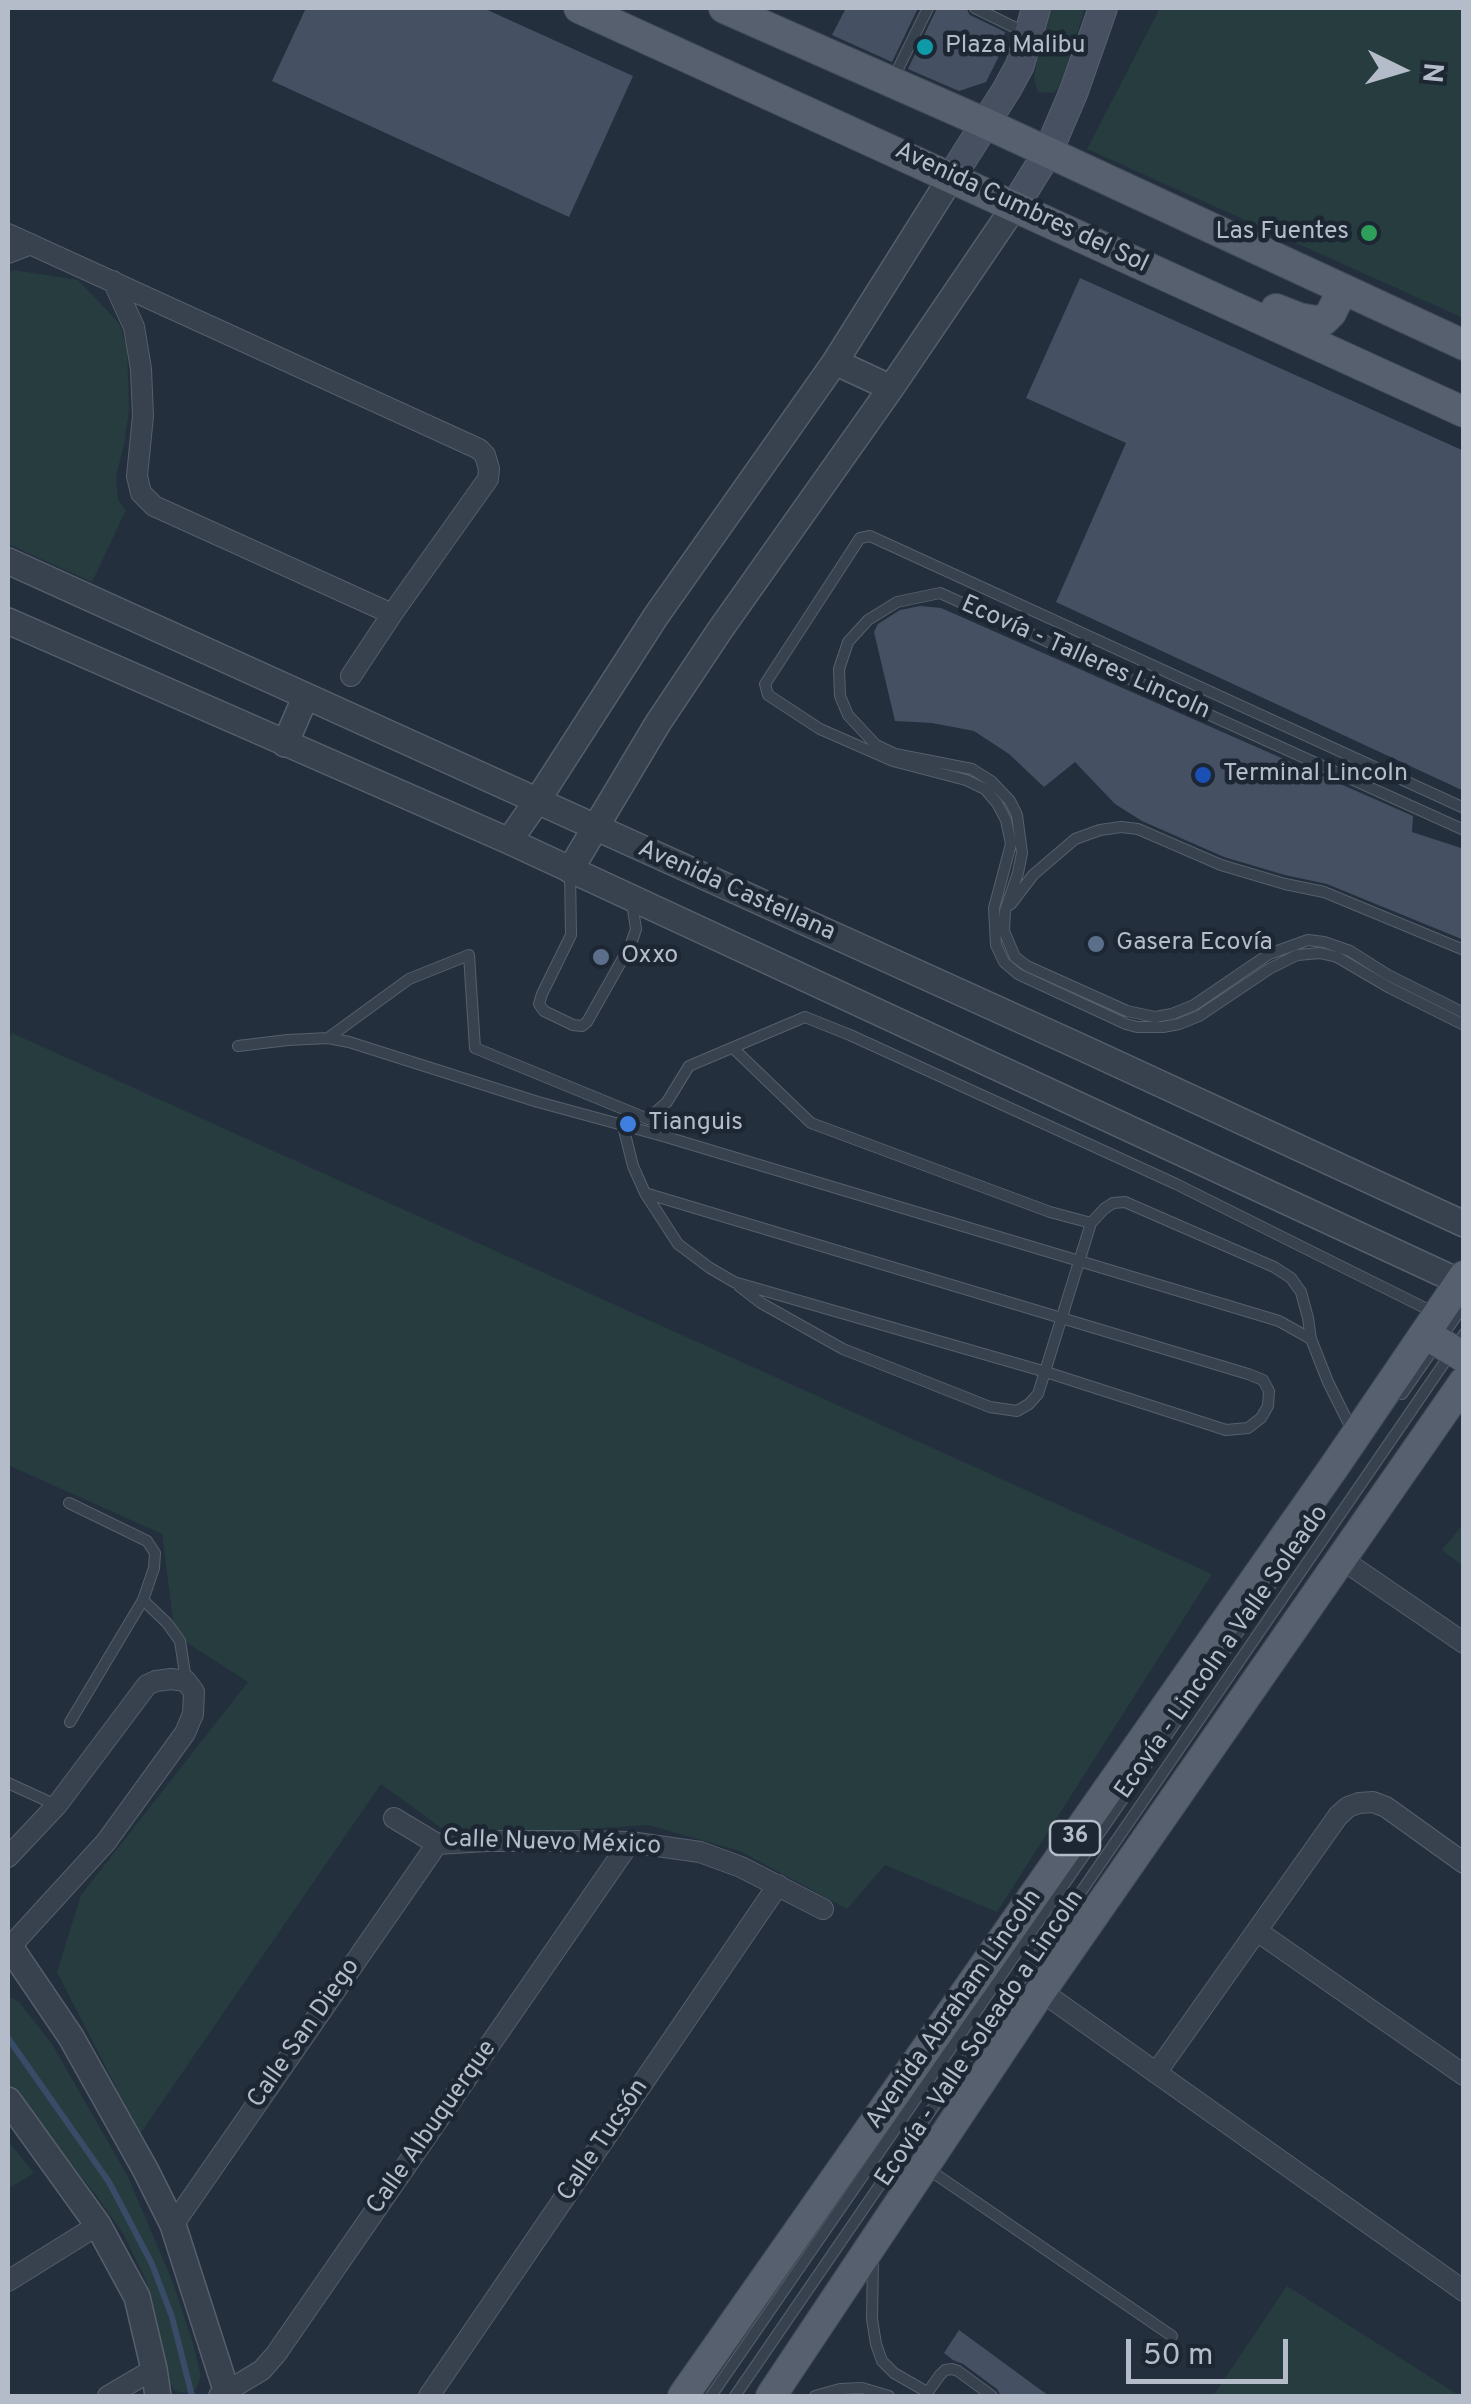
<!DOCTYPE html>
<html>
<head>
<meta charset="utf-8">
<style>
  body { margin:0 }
  #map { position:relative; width:1471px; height:2404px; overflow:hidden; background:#242f3e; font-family:Overpass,sans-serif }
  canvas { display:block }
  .frame { position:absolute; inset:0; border:10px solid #b4bcc9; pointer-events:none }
  .north { position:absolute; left:1351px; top:20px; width:100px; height:100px; -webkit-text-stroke:8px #1d2633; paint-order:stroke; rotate:95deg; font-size:28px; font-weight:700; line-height:40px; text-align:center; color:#b4bcc9 }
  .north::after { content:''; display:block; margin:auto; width:35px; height:45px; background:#b4bcc9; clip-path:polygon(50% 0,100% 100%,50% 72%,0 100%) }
  .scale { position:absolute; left:1126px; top:2339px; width:162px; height:45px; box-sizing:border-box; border:5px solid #b4bcc9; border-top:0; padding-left:12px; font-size:30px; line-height:35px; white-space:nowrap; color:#b4bcc9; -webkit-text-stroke:8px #1d2633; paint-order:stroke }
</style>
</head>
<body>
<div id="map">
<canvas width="1471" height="2404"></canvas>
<div class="frame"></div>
<div class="north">N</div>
<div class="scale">50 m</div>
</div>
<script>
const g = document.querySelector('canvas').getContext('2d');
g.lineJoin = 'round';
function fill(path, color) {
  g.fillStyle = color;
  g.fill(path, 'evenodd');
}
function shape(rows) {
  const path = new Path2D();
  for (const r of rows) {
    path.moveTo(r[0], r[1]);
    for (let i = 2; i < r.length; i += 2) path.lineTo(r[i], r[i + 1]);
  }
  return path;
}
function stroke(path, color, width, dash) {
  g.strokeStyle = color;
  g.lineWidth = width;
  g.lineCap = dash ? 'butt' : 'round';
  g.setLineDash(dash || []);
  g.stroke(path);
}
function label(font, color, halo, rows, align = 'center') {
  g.font = font + ' Overpass,sans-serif';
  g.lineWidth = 9;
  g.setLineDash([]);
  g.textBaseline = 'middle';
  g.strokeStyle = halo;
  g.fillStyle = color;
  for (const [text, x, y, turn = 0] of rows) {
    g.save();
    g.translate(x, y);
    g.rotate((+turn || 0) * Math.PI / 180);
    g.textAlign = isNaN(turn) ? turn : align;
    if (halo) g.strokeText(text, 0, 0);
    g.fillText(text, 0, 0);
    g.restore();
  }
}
fill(shape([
  [1051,8,1085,8,1060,88,1053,93,1038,92,1034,80,1039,45],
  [1160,8,1463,8,1463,318,1087,149],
  [13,270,78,280,119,323,127,348,129,411,124,445,116,476,118,500,126,510,92,582,8,544,8,273],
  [12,1033,1212,1574,997,1912,885,1865,847,1909,740,1851,648,1825,455,1838,381,1784,140,2134,57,1972,81,1895,248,1682,175,1635,162,1534,8,1465,8,1039],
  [1463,1524,1463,1566,1442,1550],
  [8,1996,19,2002,52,2044,128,2177,172,2280,193,2343,201,2376,196,2389,186,2393,175,2391,168,2381,146,2281,124,2235,96,2195,8,2087],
  [8,2141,34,2173,8,2189],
  [1287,2286,1460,2396,1213,2396]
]), '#263c3f');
stroke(shape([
  [8,2038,109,2182,152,2264,172,2317,192,2396]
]), '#394c67', 6);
fill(shape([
  [306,8,483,8,633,76,569,217,272,81],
  [846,8,918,8,892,62,832,35],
  [937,8,966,8,970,15,1005,32,999,56,986,82,959,91,908,69],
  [1080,278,1464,451,1464,791,1056,602,1126,443,1026,398],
  [920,606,941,608,1413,816,1412,832,1464,849,1464,940,1327,884,1285,875,1224,857,1142,821,1115,804,1075,762,1044,787,1009,754,974,731,932,723,895,721,874,632,878,624,900,610],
  [959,2330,1049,2396,1001,2396,997,2389,963,2364,953,2360,944,2353]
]), '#455162');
const service = shape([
  [975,8,1028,34],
  [893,79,928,8],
  [1464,808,870,536,860,538,765,684,768,695,820,729,893,761,966,780,985,789,997,803,1006,820,1011,844,994,908,996,945,1004,962,1018,974,1126,1024,1137,1027,1163,1027,1179,1024,1199,1016,1269,969,1297,955,1320,953,1337,957,1390,988,1464,1025],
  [1464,830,940,593,897,602,868,620,848,642,839,669,840,696,848,715,876,745,895,754,972,769,991,781,1010,801,1017,815,1022,853,1018,873,1005,911,1004,931,1015,957,1027,966,1127,1011,1155,1017,1172,1014,1194,1005,1269,954,1308,940,1324,942,1350,951,1388,975,1464,1013],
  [570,871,571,935,542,994,539,1004,544,1011,573,1025,582,1026,587,1022,631,944,636,929,632,903],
  [1011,904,1033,875,1075,839,1100,830,1121,827,1138,829,1221,865,1285,884,1324,892,1464,950],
  [328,1038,409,979,469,955,475,1048,648,1119,667,1102,689,1066,805,1017,850,1035,1176,1184,1435,1313],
  [238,1046,288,1040,328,1038,349,1042,538,1102,663,1136,1279,1321,1311,1339,1328,1382,1352,1430],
  [734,1049,811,1123,1050,1212,1091,1223],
  [623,1126,633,1166,645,1193,678,1244,710,1268,734,1282,1046,1372,1226,1430,1248,1428,1261,1418,1268,1406,1269,1391,1263,1380,1248,1374,645,1193],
  [739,1286,761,1303,843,1349,990,1407,1017,1411,1029,1404,1038,1394,1091,1223,1104,1209,1113,1203,1125,1202,1274,1267,1291,1278,1301,1292,1308,1318,1311,1339],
  [1402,1394,1464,1305],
  [69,1503,147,1541,155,1553,154,1568,143,1600,70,1722],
  [143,1600,167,1623,180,1641,186,1680],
  [8,1783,56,1805],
  [925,2167,1172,2336],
  [873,2259,872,2319,876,2344,882,2361,894,2373,927,2392],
  [711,2396,1310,1528],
  [735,2396,1464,1334],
  [815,2396,840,2389,862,2388,889,2396],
  [925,2396,940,2375,945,2370,952,2369,958,2371,992,2396]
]);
const minor = shape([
  [8,234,479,449,485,455,489,469,488,479,392,614,351,676],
  [8,253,31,244],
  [113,281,134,327,141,369,143,416,137,476,141,493,154,506,392,614],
  [1340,1558,1464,1643],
  [394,1818,437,1844,487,1841,584,1841,630,1842,700,1852,741,1867,823,1909],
  [8,1857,57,1805,147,1685,156,1681,171,1679,186,1681,194,1692,193,1714,185,1733,106,1842,10,1947],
  [1257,1931,1464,2075],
  [1041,1991,1464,2291],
  [1156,2073,1338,1816,1348,1807,1359,1803,1373,1802,1386,1807,1464,1863],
  [173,2225,437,1844],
  [8,2281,98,2225],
  [108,2396,154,2369],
  [219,2396,262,2370,276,2354,630,1842],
  [429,2396,778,1885]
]);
const tertiary = shape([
  [835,362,891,388],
  [8,561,1083,1048,1464,1224],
  [8,621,509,841,1460,1282],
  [285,744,305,698],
  [509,841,537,801,656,616,835,362,952,176],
  [570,870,658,723,720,630,891,388,1014,207],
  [8,1944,71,2037,145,2169,173,2225,228,2396],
  [8,2100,98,2225,137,2297,154,2369,158,2396]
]);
const secondary = shape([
  [952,176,1007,89,1020,65,1036,8],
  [1014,207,1048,152,1074,91,1103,8]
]);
const primary = shape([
  [579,8,1464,412],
  [724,8,987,124,1464,345],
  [1276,309,1299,318,1315,321,1324,320,1331,313,1343,289],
  [1425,1334,1464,1357],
  [683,2396,1334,1467,1464,1276],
  [771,2396,1041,1991,1464,1382]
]);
stroke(service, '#565f6c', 12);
stroke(minor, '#565f6c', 22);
stroke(tertiary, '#565f6c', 28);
stroke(secondary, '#565f6c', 30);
stroke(primary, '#414a57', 32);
stroke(service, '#38414e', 10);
stroke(minor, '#38414e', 20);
stroke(tertiary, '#38414e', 25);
stroke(secondary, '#465061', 28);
stroke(primary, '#56606e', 30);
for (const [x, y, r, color] of [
  [925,47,10,"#0f9aa8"],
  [1369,233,10,"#2e9e5b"],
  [1203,775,10,"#1a4fb4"],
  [1096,944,10,"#5c6f8a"],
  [601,957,10,"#5c6f8a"],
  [628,1124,10,"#3f7fe0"]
]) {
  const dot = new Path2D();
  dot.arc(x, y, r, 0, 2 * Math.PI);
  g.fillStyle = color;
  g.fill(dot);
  stroke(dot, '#1d2633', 4);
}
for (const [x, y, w] of [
  [1075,1838,50]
]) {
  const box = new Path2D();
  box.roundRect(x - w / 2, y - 17, w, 34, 8);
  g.fillStyle = '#1d2633';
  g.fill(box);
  stroke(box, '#b4bcc9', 2.5);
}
label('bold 22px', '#b4bcc9', null, [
  ["36",1075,1838]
]);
label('25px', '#b4bcc9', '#1d2633', [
  ["Plaza Malibu",945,47],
  ["Las Fuentes",1349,233,"right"],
  ["Terminal Lincoln",1223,775],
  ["Gasera Ecovía",1116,944],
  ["Oxxo",621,957],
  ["Tianguis",648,1124]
], 'left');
label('25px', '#b4bcc9', '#1d2633', [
  ["Avenida Cumbres del Sol",1021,209,25],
  ["Ecovía - Talleres Lincoln",1085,659,24],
  ["Avenida Castellana",736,892,24],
  ["Ecovía - Lincoln a Valle Soleado",1223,1653,-55],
  ["Calle Nuevo México",552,1844,2],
  ["Avenida Abraham Lincoln",955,2010,-55],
  ["Calle San Diego",305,2034,-55],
  ["Ecovía - Valle Soleado a Lincoln",981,2039,-56],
  ["Calle Albuquerque",433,2128,-55],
  ["Calle Tucsón",604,2141,-56]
]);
</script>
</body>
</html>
